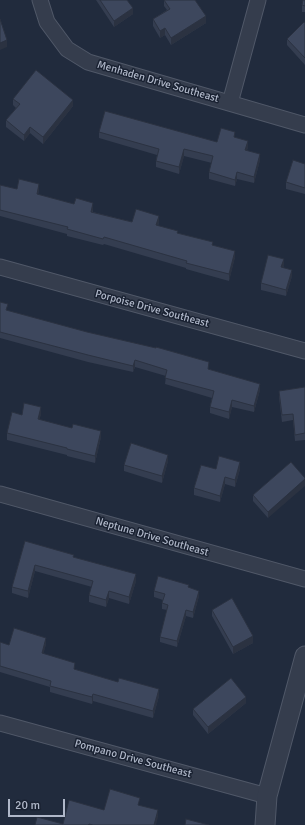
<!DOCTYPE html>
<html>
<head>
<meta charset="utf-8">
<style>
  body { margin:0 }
  #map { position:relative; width:305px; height:825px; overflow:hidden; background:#212b3d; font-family:Signika,sans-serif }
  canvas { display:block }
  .scale { position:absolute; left:8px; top:799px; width:57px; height:18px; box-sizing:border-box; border:2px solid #b0b8c9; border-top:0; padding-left:5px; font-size:12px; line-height:14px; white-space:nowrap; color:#b0b8c9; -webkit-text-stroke:3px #1a2232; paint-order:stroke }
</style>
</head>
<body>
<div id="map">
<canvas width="305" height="825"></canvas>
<div class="scale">20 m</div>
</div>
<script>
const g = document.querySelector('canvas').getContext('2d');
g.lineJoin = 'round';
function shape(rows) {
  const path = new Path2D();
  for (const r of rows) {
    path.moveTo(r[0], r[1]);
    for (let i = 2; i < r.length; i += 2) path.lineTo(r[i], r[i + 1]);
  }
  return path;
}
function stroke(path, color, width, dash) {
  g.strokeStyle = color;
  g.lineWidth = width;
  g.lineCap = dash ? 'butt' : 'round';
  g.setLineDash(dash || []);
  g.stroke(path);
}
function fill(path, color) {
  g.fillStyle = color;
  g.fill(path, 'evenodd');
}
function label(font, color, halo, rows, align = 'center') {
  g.font = font + ' Signika,sans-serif';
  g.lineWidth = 3;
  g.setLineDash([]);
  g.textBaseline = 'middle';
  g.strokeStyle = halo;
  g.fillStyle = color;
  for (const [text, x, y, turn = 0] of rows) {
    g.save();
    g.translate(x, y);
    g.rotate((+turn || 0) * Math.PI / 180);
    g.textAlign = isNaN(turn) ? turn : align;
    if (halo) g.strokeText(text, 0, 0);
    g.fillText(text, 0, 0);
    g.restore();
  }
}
const minor = shape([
  [40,0,47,22,67,49,88,62,305,125],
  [230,103,258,0],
  [0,267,305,351],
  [0,494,305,579],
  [0,723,267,796]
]);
const tertiary = shape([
  [265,825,267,796,305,656]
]);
stroke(minor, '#505868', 17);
stroke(tertiary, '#505868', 21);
stroke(minor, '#353d4d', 15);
stroke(tertiary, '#353d4d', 19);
fill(shape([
  [96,0,127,0,133,14,114,27],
  [164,0,195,0,206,23,171,45,165,35,160,38,153,26,153,19,167,10,164,6],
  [305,0,305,12,302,12,302,5],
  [305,23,305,65,287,45,287,39],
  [13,99,73,106,43,144,30,133,24,141,6,127,6,120,16,108,13,105],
  [99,132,217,142,235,137,248,147,247,150,260,160,254,183,237,179,235,186,209,179,209,172,212,163,184,156,179,174,156,167,156,161,157,155,99,138],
  [305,164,305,194,286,189,286,182],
  [0,185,17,189,39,190,38,195,93,209,93,212,132,222,159,222,158,226,213,245,235,257,229,281,186,269,186,268,104,244,103,245,67,236,67,234,0,216],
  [284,265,283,268,292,276,286,296,261,290,261,283],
  [0,302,8,311,209,369,260,390,254,412,232,407,229,419,210,413,210,407,212,398,165,384,166,376,135,367,133,372,88,362,0,338],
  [305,387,305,440,295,441,293,420,282,422,279,397,279,391],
  [41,414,39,420,101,437,95,463,67,456,67,455,7,440,7,433,22,415],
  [168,461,162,483,124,471,124,465],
  [291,462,268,518,253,501,253,495],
  [216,469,240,469,235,487,225,484,220,502,194,495,194,488],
  [25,541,74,557,136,581,129,604,109,598,106,607,89,602,89,595,92,587,35,571,28,598,12,593,12,587],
  [189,588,199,596,193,618,186,616,177,647,160,642,160,637,167,610,162,609,162,603,163,600,154,597,154,591],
  [212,610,253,643,233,654,212,616],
  [0,642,9,645,46,644,43,654,75,670,159,696,153,718,93,701,92,704,50,692,50,687,0,672],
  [246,703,208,734,193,715,193,709]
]), '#343d50');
fill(shape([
  [133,8,133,14,114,27,114,21],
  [206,16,206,23,171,45,171,38],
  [165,28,165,35,160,38,160,31],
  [7,40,7,47,0,50,0,43],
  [73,100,73,106,43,144,43,137],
  [30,127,30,133,24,141,24,135],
  [248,141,248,147,245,156,245,150],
  [184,149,184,156,179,174,179,167],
  [260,154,260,160,254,183,254,177],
  [237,172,237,179,235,186,235,180],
  [39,184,39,190,37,201,37,194],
  [93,203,93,209,91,218,91,212],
  [159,216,159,222,156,232,156,225],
  [235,251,235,257,229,281,229,274],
  [284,259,284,265,281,274,281,267],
  [292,270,292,276,286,296,286,290],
  [135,360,135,367,133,372,133,366],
  [260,384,260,390,254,412,254,406],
  [232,400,232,407,229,419,229,412],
  [41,407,41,414,38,426,38,419],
  [101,431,101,437,95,463,95,456],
  [168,455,168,461,162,483,162,476],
  [240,462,240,469,235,487,235,480],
  [225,477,225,484,220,502,220,496],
  [305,479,305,486,268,518,268,512],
  [35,565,35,571,28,598,28,591],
  [136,574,136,581,129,604,129,597],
  [109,591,109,598,106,607,106,600],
  [199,591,199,596,193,618,193,612],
  [186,610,186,616,177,647,177,641],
  [253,636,253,643,233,654,233,647],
  [46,638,46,644,42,660,42,653],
  [159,689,159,696,153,718,153,711],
  [93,694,93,701,92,704,92,697],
  [246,697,246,703,208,734,208,727],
  [158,810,158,817,156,825,154,825]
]), '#2b3241');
const building = shape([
  [100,0,127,0,133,8,114,21,100,0],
  [164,0,195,0,206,16,171,38,165,28,160,31,153,19,170,9,164,0],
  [303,0,305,0,305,6,302,5,303,0],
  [0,19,7,40,0,43,0,19],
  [304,22,305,23,305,58,287,39,304,22],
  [36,70,73,100,43,137,30,127,24,135,6,120,20,104,13,99,36,70],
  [105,111,217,142,221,128,235,132,234,137,248,141,245,150,260,154,254,177,237,172,235,180,209,172,213,156,184,149,179,167,156,161,159,149,99,132,105,111],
  [293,160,305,164,305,188,286,182,293,160],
  [19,179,39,184,37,194,74,204,76,198,93,203,91,212,132,222,136,209,159,216,156,225,178,231,177,233,213,242,212,245,235,251,229,274,186,263,187,261,104,237,103,239,67,229,68,227,0,210,0,185,17,189,19,179],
  [268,255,284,259,281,267,292,270,286,290,261,283,268,255],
  [0,302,8,304,6,310,87,332,156,348,156,347,209,362,208,369,260,384,254,406,232,400,229,412,210,407,214,391,165,378,167,370,135,360,133,366,88,355,0,332,0,302],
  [305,387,305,433,295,435,293,414,282,415,279,391,305,387],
  [24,403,41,407,38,419,72,428,73,424,101,431,95,456,67,449,67,448,7,433,12,412,22,415,24,403],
  [131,443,168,455,162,476,124,465,131,443],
  [219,456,240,462,235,480,225,477,220,496,194,488,201,465,216,469,219,456],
  [291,462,305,478,305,479,268,512,253,495,291,462],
  [25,541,74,555,73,557,136,574,129,597,109,591,106,600,89,595,93,581,35,565,28,591,12,587,25,541],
  [158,576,189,585,188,587,199,591,193,612,186,610,177,641,160,637,168,605,162,603,165,594,154,591,158,576],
  [232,598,253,636,233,647,212,610,232,598],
  [14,628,46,638,42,653,75,663,74,669,118,682,119,678,159,689,153,711,93,694,92,697,50,686,51,681,0,666,0,642,9,645,14,628],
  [231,678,246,697,208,727,193,709,231,678],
  [110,789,140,798,138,805,158,810,154,825,93,825,89,824,88,825,35,825,37,817,63,824,69,800,104,810,110,789],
  [186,819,209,825,185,825,186,819]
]);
fill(building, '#3d475d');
stroke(building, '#2b3241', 1);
label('11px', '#b0b8c9', '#1a2232', [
  ["Menhaden Drive Southeast",158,82,16],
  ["Porpoise Drive Southeast",152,309,15],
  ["Neptune Drive Southeast",152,537,16],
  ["Pompano Drive Southeast",133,759,15]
]);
</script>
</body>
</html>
